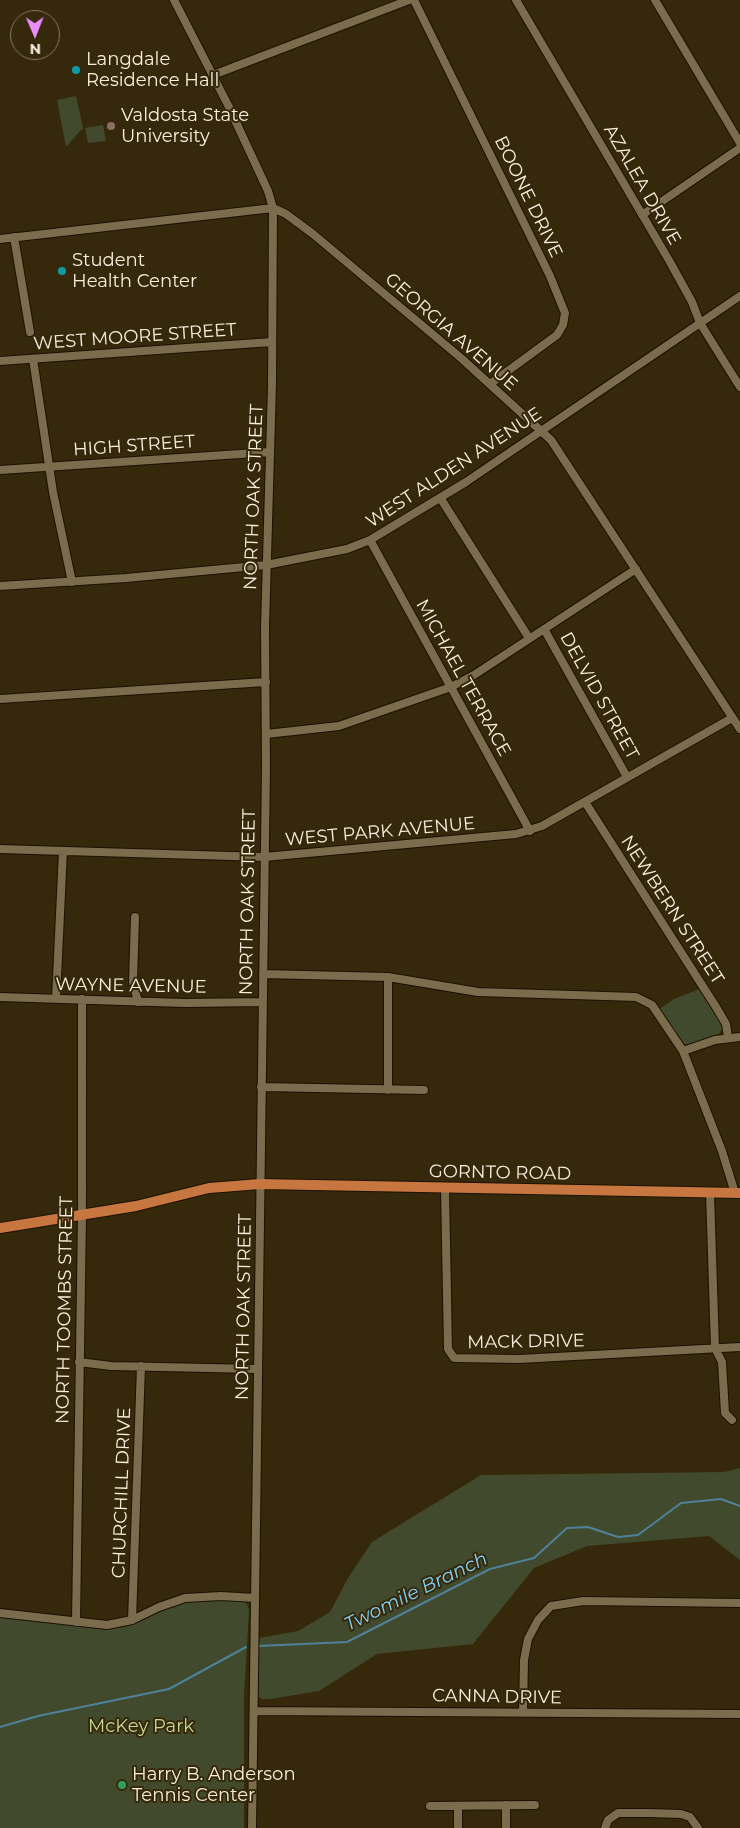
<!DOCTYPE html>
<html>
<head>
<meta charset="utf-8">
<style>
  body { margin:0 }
  #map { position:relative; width:740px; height:1828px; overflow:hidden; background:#36280b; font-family:Montserrat,sans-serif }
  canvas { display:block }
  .north { position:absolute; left:10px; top:10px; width:50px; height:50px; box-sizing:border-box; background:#36280b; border:1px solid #83775f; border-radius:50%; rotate:179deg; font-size:14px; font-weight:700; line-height:20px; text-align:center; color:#f7eede }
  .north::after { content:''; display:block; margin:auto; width:18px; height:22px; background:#eb8dfc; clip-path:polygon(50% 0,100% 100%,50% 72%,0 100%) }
</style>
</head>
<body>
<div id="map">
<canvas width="740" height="1828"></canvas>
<div class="north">N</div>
</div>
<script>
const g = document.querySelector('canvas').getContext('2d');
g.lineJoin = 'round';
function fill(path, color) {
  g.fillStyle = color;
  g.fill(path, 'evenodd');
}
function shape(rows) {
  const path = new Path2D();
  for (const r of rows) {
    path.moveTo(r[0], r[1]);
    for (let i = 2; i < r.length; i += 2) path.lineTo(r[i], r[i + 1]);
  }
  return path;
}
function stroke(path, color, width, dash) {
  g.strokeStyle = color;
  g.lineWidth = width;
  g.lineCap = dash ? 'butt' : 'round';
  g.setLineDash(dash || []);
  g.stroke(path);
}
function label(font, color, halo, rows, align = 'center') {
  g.font = font + ' Montserrat,sans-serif';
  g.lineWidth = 4;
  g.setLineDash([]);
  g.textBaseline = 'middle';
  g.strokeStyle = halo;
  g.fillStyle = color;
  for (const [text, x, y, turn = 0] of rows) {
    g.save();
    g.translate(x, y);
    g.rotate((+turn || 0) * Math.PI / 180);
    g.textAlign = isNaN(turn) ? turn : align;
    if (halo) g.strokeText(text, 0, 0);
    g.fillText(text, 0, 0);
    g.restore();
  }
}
fill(shape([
  [76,96,83,128,66,147,57,100],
  [103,125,106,141,88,143,85,128],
  [702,988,724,1025,719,1034,690,1044,683,1044,659,1009,674,999],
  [740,1468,740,1560,709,1536,587,1546,534,1568,473,1644,377,1654,319,1691,271,1699,262,1699,257,1696,259,1638,298,1631,330,1612,348,1578,372,1542,481,1475,724,1472],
  [198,1599,241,1600,246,1602,249,1610,244,1697,244,1828,0,1828,0,1617,111,1629,128,1626,162,1608,182,1601]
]), '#414a2c');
stroke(shape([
  [258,1646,347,1642,490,1569,534,1558,567,1528,588,1527,618,1537,638,1535,681,1503,721,1499,740,1506],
  [0,1727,38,1716,169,1689,246,1647]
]), '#4e829b', 2);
const minor = shape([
  [174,0,228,105,268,191,273,208,272,385,265,627,266,767,252,1828],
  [414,0,550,276,565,313,563,325,557,335,490,384],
  [516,0,670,262,692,302,700,323,740,387],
  [655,0,740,143],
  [213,75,409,0],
  [642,215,740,148],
  [14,237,30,332],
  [0,239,273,208,286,214,313,234,461,358,551,440,740,729],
  [33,359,53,492,72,582],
  [0,361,272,342],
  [0,470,270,452],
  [441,499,529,638],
  [370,540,530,831],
  [0,586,126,578,266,565,347,549,370,540,466,482,740,296],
  [544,629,627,777],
  [0,699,266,682],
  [266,734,339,726,451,687,474,675,636,569],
  [585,802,716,1007,726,1024,728,1037],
  [0,849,264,857,516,834,542,826,732,718],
  [135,917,133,982,138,1002],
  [263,974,388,977,478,992,636,997,652,1005,683,1051,722,1151,735,1193],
  [0,997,185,1003,262,1002],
  [56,999,63,851],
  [683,1051,715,1040,740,1037],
  [261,1087,424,1090],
  [388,1090,388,977],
  [445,1188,448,1349,454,1358,519,1359,740,1347],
  [710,1193,715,1348,722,1362,725,1413,732,1420],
  [79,1362,111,1366,257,1369],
  [0,1613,107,1625,132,1620,159,1607,185,1598,221,1596,255,1598],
  [132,1620,141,1366],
  [76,1622,82,1216,82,999],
  [254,1711,740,1714],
  [523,1713,524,1660,528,1639,538,1620,551,1606,583,1601,740,1603],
  [430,1806,535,1805],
  [458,1806,458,1828],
  [506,1828,506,1805],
  [605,1828,608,1820,618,1813,650,1813,681,1814,690,1817,698,1828]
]);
const major = shape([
  [0,1228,136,1206,209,1188,260,1184,740,1193]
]);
stroke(minor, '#1b1100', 10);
stroke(major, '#1b1100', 12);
stroke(minor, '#7b6c4e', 8);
stroke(major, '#c8763f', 10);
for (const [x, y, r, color] of [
  [76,70,5,"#0f9aa8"],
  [111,126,5,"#8d6e63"],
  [62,271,5,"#0f9aa8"],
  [122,1785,5,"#2e9e5b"]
]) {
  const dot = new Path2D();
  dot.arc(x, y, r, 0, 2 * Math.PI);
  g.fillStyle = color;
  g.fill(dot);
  stroke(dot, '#36280b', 2);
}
label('18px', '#f7eede', '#36280b', [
  ["Langdale",86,60],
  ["Residence Hall",86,81],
  ["Valdosta State",121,116],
  ["University",121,137],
  ["Student",72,261],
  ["Health Center",72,282],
  ["Harry B. Anderson",132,1775],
  ["Tennis Center",132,1796]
], 'left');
label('18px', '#f7eede', '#36280b', [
  ["AZALEA DRIVE",642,185,60],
  ["BOONE DRIVE",528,197,64],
  ["GEORGIA AVENUE",451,332,41],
  ["WEST MOORE STREET",135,337,-4],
  ["HIGH STREET",134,446,-4],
  ["WEST ALDEN AVENUE",454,468,-33],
  ["NORTH OAK STREET",254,497,-88],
  ["MICHAEL TERRACE",463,678,61],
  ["DELVID STREET",599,696,61],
  ["WEST PARK AVENUE",380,832,-5],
  ["NORTH OAK STREET",248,902,-89],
  ["NEWBERN STREET",672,910,57],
  ["WAYNE AVENUE",131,986,1],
  ["GORNTO ROAD",500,1173,1],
  ["NORTH OAK STREET",244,1307,-89],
  ["NORTH TOOMBS STREET",65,1310,-89],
  ["MACK DRIVE",526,1342,-1],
  ["CHURCHILL DRIVE",122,1493,-88],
  ["CANNA DRIVE",497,1697,1]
]);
label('18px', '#c5db93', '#36280b', [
  ["McKey Park",141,1727]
]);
label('italic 19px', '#7ed1f8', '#36280b', [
  ["Twomile Branch",416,1592,-26]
]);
</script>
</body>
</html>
